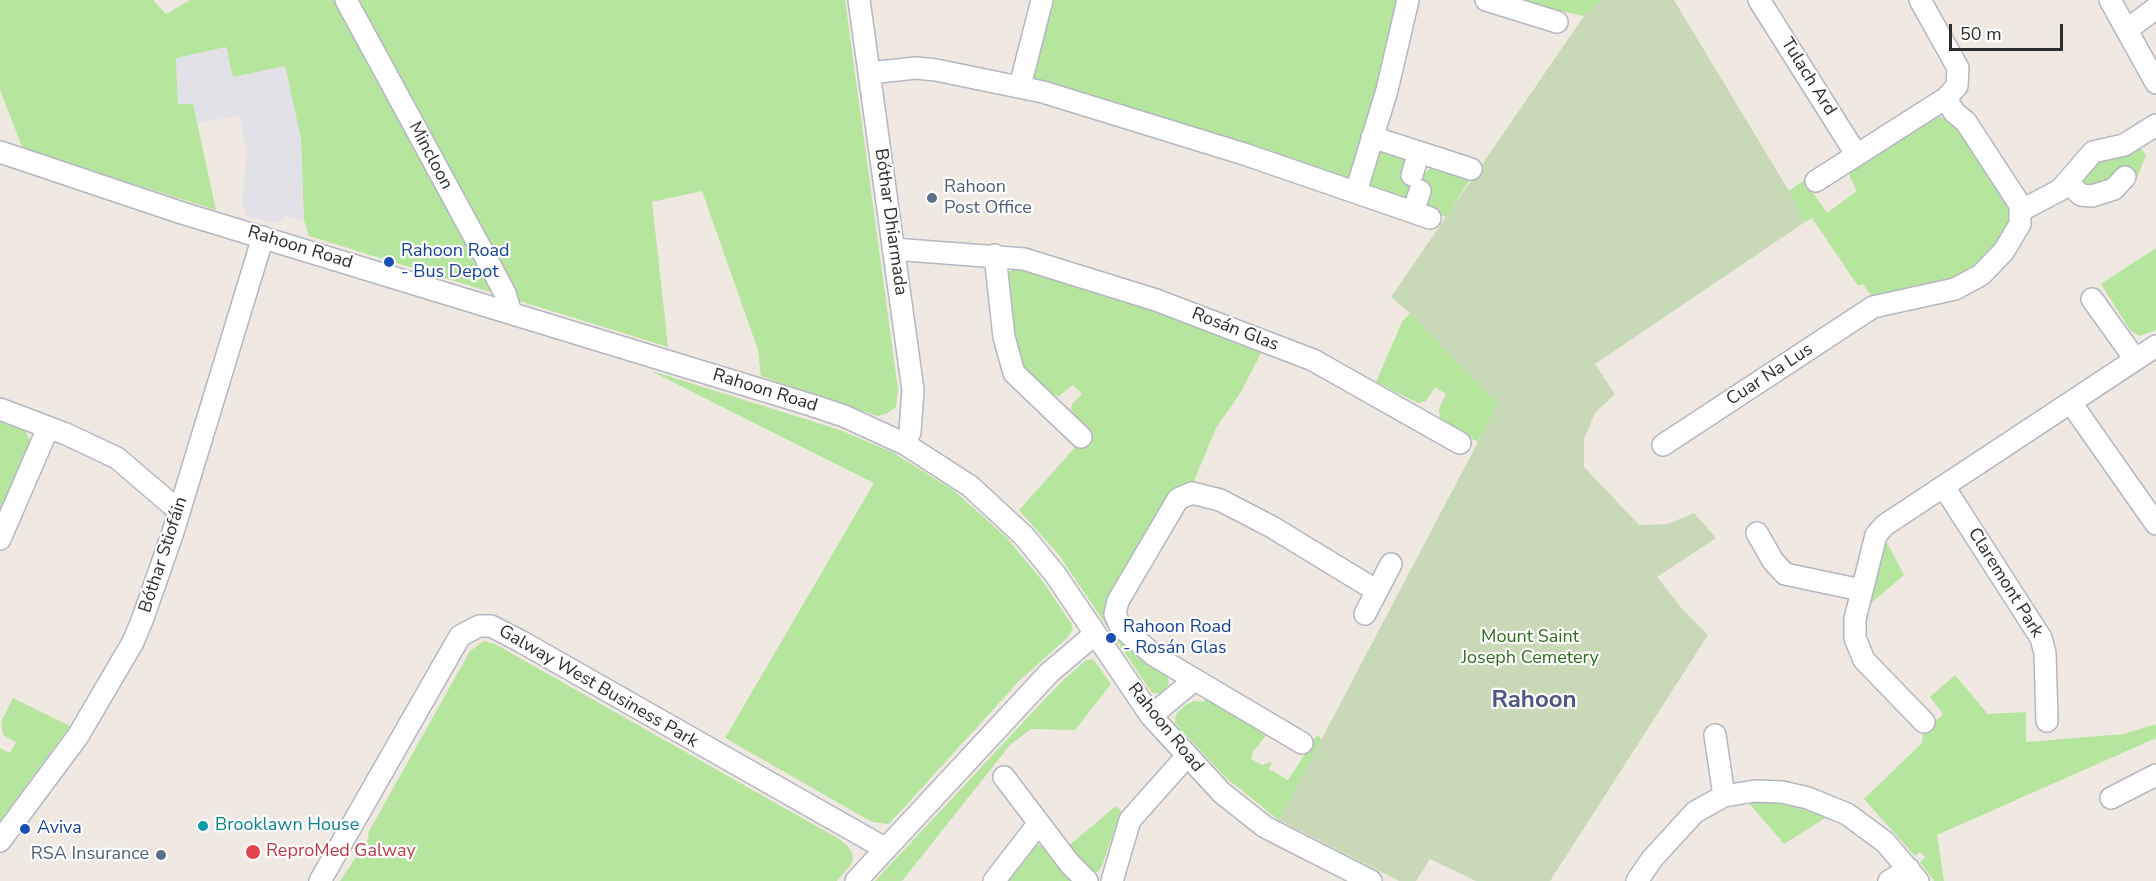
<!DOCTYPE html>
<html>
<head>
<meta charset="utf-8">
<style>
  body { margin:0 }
  #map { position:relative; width:2156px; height:881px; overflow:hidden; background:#efe9e1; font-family:"Nunito Sans",sans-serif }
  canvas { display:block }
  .scale { position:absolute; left:1949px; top:24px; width:114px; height:27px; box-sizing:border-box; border:3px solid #2e2e2e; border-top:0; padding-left:8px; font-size:18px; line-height:21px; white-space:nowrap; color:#2e2e2e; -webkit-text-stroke:4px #fff; paint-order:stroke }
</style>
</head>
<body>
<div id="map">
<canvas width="2156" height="881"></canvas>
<div class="scale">50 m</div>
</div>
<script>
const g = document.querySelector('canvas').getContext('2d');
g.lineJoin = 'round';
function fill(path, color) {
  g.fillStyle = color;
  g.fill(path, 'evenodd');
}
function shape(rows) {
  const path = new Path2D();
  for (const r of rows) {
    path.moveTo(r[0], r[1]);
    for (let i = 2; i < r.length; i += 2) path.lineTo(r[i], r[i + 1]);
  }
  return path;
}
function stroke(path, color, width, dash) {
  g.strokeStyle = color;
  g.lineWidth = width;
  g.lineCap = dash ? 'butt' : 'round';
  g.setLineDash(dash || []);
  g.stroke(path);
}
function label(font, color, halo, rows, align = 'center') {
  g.font = font + ' "Nunito Sans",sans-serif';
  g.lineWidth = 4.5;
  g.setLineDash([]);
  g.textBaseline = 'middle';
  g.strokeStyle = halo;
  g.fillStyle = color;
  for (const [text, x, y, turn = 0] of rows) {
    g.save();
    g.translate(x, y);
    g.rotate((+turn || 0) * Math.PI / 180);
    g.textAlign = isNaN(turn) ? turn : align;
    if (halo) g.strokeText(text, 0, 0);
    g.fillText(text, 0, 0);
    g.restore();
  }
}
fill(shape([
  [227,47,233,77,285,66,301,138,304,220,285,216,278,222,272,223,247,216,242,203,247,153,240,116,196,123,193,104,178,104,176,58]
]), '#e3e1e8');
fill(shape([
  [0,0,153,0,166,14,190,0,845,0,898,389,896,407,886,414,877,416,761,376,758,350,702,191,652,202,668,347,309,236,304,220,301,138,285,66,233,77,226,47,176,58,178,104,193,104,216,210,23,149,0,90],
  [1049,0,1401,0,1382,80,1350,177,1346,179,1035,81,1032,74],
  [1510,0,1601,0,1584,16],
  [1932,115,1952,120,2007,202,2011,216,2008,231,1973,270,1959,279,1873,298,1863,284,1858,286,1812,218,1805,222,1789,191,1804,180,1827,213,1857,191,1850,177,1850,170],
  [2139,146,2146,155,2137,178,2122,170,2112,180,2092,189,2080,184,2084,171,2096,161],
  [1383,149,1404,156,1421,178,1432,166,1471,178,1446,217,1428,210,1414,191,1404,202,1368,186,1378,152],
  [2156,248,2156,330,2139,336,2130,330,2101,284],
  [1014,268,1097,288,1263,349,1241,392,1216,428,1194,481,1177,487,1110,601,1167,673,1169,684,1161,693,1152,693,1059,555,1019,510,1089,432,1071,414,1072,404,1082,394,1073,385,1059,396,1047,394,1017,360,1005,276],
  [1410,313,1498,404,1478,442,1440,421,1439,409,1446,394,1435,387,1426,401,1418,403,1376,382,1402,322],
  [649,370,840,430,892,452,953,490,1005,536,1041,579,1071,623,1073,628,1068,637,1019,681,889,824,872,822,725,738,874,483],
  [0,421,26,431,28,438,35,441,0,521],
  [1884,537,1904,575,1863,610],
  [484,641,495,644,839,839,847,845,852,853,853,860,849,867,837,881,340,881,369,838,368,833,470,651],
  [1093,659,1111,684,1075,730,1031,729,1010,745,902,881,875,881,1058,685,1086,660],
  [1955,675,1988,714,2026,712,2026,742,2124,734,2156,724,2156,738,1937,835,1944,881,1934,881,1920,862,1925,857,1920,852,1915,856,1864,799,1922,743,1923,734,1943,714,1930,697],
  [13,698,70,726,0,821,0,748,10,753,16,742,3,735,1,722],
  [1207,698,1267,734,1253,752,1251,759,1262,765,1272,762,1269,769,1288,780,1317,735,1322,739,1279,820,1226,778,1175,723,1176,714,1186,705,1194,701,1203,702],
  [1747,801,1778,801,1827,817,1784,844],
  [1116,806,1121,811,1102,866,1098,872,1091,872,1067,847],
  [1039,845,1044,846,1075,881,1003,881,1031,847]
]), '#b6e59e');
fill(shape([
  [1601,0,1674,0,1789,191,1805,222,1595,364,1615,394,1595,413,1584,439,1584,467,1639,525,1668,524,1694,513,1716,538,1657,577,1683,610,1708,635,1550,881,1476,881,1430,859,1416,881,1399,881,1279,820,1498,404,1410,313,1391,297,1584,16]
]), '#c8d9b8');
const minor = shape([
  [346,0,505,293,511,313],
  [859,0,913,390,910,432,905,444],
  [1486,0,1557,22],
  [1759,0,1856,154],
  [2110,0,2156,83],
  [2128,29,2156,8],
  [869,73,916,68,936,70,1043,92,1244,154,1430,218],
  [1020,86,1042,0],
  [1372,137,1471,169],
  [0,152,182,213,811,405,844,416,905,444,970,486,1024,536,1055,574,1151,716,1222,793,1265,827,1371,881],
  [1412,175,1419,152],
  [1816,181,1946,98,1957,86,1958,68,1920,0],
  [2068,183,2081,195,2092,196,2114,189,2125,177],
  [1356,192,1387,90,1408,0],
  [2022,210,2060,190,2093,152,2124,145,2156,125],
  [1413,212,1420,191],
  [893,249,1024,259,1156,300,1313,360,1460,443],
  [995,255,1004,337,1014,373,1081,437],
  [2092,299,2135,359],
  [2071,403,2156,524],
  [0,409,66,434,117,458,179,511],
  [1663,445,1873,307,1955,289,1981,275,2004,251,2020,224,2020,205,1966,122,1954,112,1946,98],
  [1944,487,2041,638,2045,653,2047,721],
  [1757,533,1773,561,1785,574,1861,590],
  [0,539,48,428],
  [1365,614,1391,564],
  [1151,716,1193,681],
  [1924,722,1864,660,1855,638,1855,619,1876,535,1885,525,2156,346],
  [1715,735,1724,796],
  [1302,743,1155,656,1120,626,1115,614,1118,601,1178,499,1192,493,1220,500,1272,527,1377,591],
  [1004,777,1070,864,1087,881],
  [2111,798,2156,775],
  [0,841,78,736,133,642,143,618,173,532,263,237],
  [320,881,460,636,479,626,491,626,522,642,886,849],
  [856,881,1049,673,1095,634],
  [994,881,1039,823],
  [1112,881,1130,820,1186,757],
  [1637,881,1652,859,1695,812,1724,796,1755,791,1782,792,1808,798,1847,814,1885,842,1918,881],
  [1889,881,1909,869]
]);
stroke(minor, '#b4b7c1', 24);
stroke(minor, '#fff', 21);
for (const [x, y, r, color] of [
  [932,198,6,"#5c6f8a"],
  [389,262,6,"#1a4fb4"],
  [1111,638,6,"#1a4fb4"],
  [203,826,6,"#0f9aa8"],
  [25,829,6,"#1a4fb4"],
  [253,852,8,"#e0444e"],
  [161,855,6,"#5c6f8a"]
]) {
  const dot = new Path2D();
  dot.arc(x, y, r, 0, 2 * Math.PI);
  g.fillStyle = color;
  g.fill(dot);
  stroke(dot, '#fff', 2);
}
label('18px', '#2e2e2e', '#fff', [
  ["Tulach Ard",1808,77,58],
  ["Mincloon",430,156,62],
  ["Bóthar Dhiarmada",890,222,82],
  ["Rahoon Road",300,248,17],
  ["Rosán Glas",1235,330,21],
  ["Cuar Na Lus",1770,375,-33],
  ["Rahoon Road",765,391,17],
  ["Bóthar Stiofáin",164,555,-72],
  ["Claremont Park",2005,583,58],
  ["Galway West Business Park",598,687,30],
  ["Rahoon Road",1165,728,51]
]);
label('18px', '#4e5e75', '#fff', [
  ["Rahoon",944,188],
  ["Post Office",944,209],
  ["RSA Insurance",149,855,"right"]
], 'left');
label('18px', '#164399', '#fff', [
  ["Rahoon Road",401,252],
  ["- Bus Depot",401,273],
  ["Rahoon Road",1123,628],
  ["- Rosán Glas",1123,649],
  ["Aviva",37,829]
], 'left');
label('18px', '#2c6e1b', '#fff', [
  ["Mount Saint",1530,638],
  ["Joseph Cemetery",1530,659]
]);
label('18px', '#0d838f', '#fff', [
  ["Brooklawn House",215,826]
], 'left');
label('18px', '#be3a42', '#fff', [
  ["ReproMed Galway",266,852]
], 'left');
label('bold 24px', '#4d5680', '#fff', [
  ["Rahoon",1534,701]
]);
</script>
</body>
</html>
